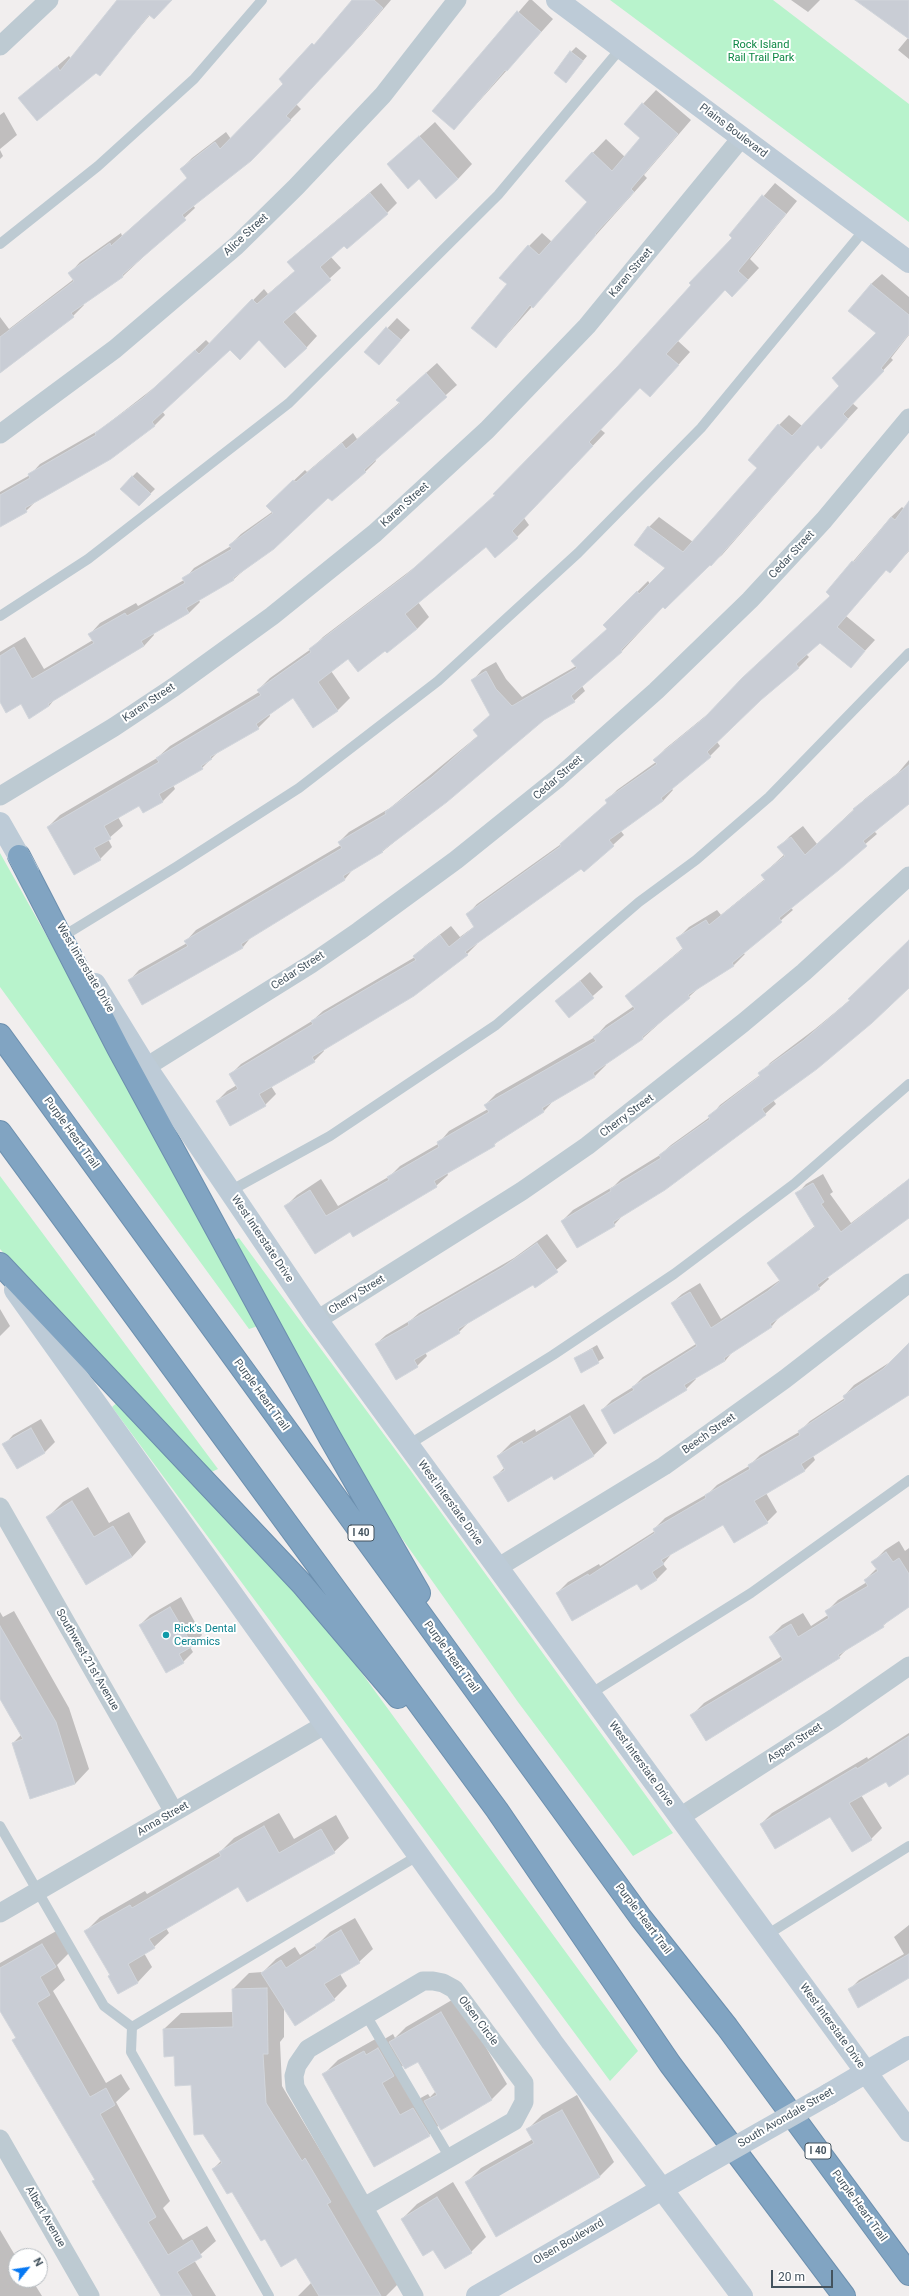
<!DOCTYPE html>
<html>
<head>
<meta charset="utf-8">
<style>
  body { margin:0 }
  #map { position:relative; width:909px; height:2296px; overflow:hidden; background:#f1eeee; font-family:Roboto,sans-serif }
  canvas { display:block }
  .north { position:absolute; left:8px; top:2248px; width:40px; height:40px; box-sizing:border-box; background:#fff; border:1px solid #b4babf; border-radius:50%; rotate:60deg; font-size:11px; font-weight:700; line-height:16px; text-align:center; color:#44535e }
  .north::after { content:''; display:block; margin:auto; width:14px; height:18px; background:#0678f3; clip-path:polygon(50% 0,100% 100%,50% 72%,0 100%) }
  .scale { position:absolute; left:771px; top:2270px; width:62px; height:18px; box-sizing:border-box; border:2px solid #44535e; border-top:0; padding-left:5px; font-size:12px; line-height:14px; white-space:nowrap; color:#44535e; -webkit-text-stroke:3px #fff; paint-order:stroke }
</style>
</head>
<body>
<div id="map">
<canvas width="909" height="2296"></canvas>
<div class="north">N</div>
<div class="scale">20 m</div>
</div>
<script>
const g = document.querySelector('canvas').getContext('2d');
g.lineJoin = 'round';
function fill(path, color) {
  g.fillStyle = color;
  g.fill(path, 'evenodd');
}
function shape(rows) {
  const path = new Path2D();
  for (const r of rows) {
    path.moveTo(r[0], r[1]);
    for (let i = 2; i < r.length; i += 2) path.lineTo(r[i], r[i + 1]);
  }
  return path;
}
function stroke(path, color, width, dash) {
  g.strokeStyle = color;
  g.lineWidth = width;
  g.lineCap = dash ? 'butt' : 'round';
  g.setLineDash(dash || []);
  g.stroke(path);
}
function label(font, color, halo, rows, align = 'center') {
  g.font = font + ' Roboto,sans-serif';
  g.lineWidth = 4;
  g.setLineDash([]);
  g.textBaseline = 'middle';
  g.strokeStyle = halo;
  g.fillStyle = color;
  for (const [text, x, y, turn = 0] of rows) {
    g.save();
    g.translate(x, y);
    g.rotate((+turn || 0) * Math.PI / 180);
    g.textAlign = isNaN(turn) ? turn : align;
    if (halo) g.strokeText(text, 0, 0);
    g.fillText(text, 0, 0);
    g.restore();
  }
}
fill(shape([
  [610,0,773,0,909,104,909,222],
  [0,853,99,1029,258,1326,249,1329,0,987],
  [0,1176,218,1469,209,1473,0,1249],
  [239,1238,411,1471,673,1833,633,1856,518,1702,379,1506,231,1241],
  [120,1400,323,1620,638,2051,610,2081,112,1407]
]), '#b8f3cc');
fill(shape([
  [125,0,171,0,150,15,100,74,96,71,20,98,69,56,71,59],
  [354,0,391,0,362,34,296,104,301,109,250,160,193,205,195,208,123,276,83,304,84,305,73,316,0,373,0,317,9,329,74,279,70,273,80,262,121,233,122,236,188,178,181,169,192,158,226,132,231,139,285,84,280,79,325,34],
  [529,0,532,0,553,19,454,129,433,111],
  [791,0,820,0,808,12],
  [861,0,909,0,909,59,898,50,908,38],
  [576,47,587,56,566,82,571,52],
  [656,90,691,120,644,175,647,178,496,347,508,284,529,246,542,233,552,242,589,202,566,181,606,139,625,157,642,138,625,123],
  [4,112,17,135,0,149,0,115],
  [435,122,472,164,458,179,419,178,388,165],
  [0,150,3,156,0,159],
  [381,183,397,203,387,213,330,256,341,268,294,311,317,336,307,347,285,367,260,339,230,349,162,411,165,415,154,426,37,500,26,511,0,526,0,492,30,475,40,464,101,429,155,387,206,340,210,344,264,289,268,294,296,270,288,262,299,252],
  [775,183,797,201,750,259,759,268,744,284,725,289,678,341,690,352,662,383,640,387,600,429,605,433,524,518,529,525,517,537,486,546,418,602,429,617,417,629,385,650,348,658,331,671,350,698,338,710,314,726,293,697,269,713,270,716,258,728,220,750,202,768,173,785,175,789,163,801,144,812,139,804,118,817,123,826,108,839,112,847,100,859,48,827,60,815,157,758,170,746,259,692,258,690,270,678,311,649,323,637,419,564,496,495,618,368,733,238,730,235],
  [882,274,909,297,909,335,891,358,893,360,852,403,858,408,831,437,818,445,722,555,664,606,622,651,582,686,585,691,574,701,544,719,382,852,354,868,345,879,252,936,243,947,142,1003,129,981,139,970,187,943,186,941,196,930,341,845,339,842,349,832,390,808,479,735,491,714,472,681,482,670,496,662,506,679,522,697,576,666,572,661,608,629,604,625,648,581,650,584,666,568,649,527,659,517,693,542,759,468,779,425,789,415,802,426,841,386,877,333,871,284],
  [397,318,410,330,388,354,365,352],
  [437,363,457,385,375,459,376,461,365,472,328,496,234,579,198,599,200,602,189,613,153,633,154,635,144,646,55,699,49,706,0,701,0,652,25,637,44,669,93,640,90,634,100,623,136,603,138,606,184,580,194,568,231,546,230,545,241,534,272,512,267,506,305,470,307,472,353,433,357,439,400,402,408,389],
  [137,472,155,489,139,505,121,488],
  [909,502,909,551,890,572,887,569,846,616,875,640,850,667,819,642,806,654,809,657,798,668,761,699,717,742,720,746,710,756,671,788,673,790,663,801,620,830,624,835,584,871,581,868,476,943,477,944,467,954,323,1049,324,1051,314,1061,271,1086,276,1094,265,1105,231,1125,217,1101,227,1091,237,1085,231,1074,241,1064,312,1021,323,1011,415,957,425,946,451,926,460,937,475,926,467,915,477,904,564,842,608,802,607,800,617,790,656,762,655,760,665,749,714,709,831,596,827,592,891,517,902,507,904,509],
  [909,760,909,802,874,831,877,834,791,908,793,910,743,953,745,954,733,966,701,986,643,1038,605,1063,606,1065,595,1076,555,1099,544,1111,501,1138,494,1145,447,1173,448,1175,436,1186,396,1211,351,1231,286,1206,297,1195,321,1179,338,1206,390,1176,400,1166,438,1144,449,1131,488,1109,485,1105,496,1094,595,1037,606,1025,634,1006,626,996,683,948,678,938,689,927,717,910,721,915,765,879,762,875,785,854,779,847,790,836,803,826,817,844,866,798,898,773],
  [909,941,909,985,773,1100,776,1104,765,1114,664,1189,624,1214,614,1225,562,1221,573,1210,614,1186,621,1179,660,1155,671,1145,710,1117,720,1105,760,1075,770,1063,815,1029,850,1000],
  [590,972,603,987,569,1017,557,1001],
  [823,1174,833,1192,830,1194,851,1223,909,1179,909,1217,827,1276,829,1279,819,1288,781,1315,772,1326,734,1350,725,1361,695,1378,696,1379,686,1389,602,1410,612,1400,633,1387,643,1377,696,1344,672,1303,682,1294,700,1283,721,1319,780,1280,769,1263,815,1226,797,1194,806,1184],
  [547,1234,567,1261,536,1287,534,1284,469,1322,459,1332,425,1352,427,1356,417,1366,376,1344,386,1335,411,1320,419,1313,514,1258],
  [0,1309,10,1326,0,1336],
  [597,1345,604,1358,582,1371,575,1358],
  [909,1345,909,1394,813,1456,815,1460,805,1470,766,1493,777,1512,767,1522,723,1524,673,1552,663,1564,667,1569,656,1580,557,1593,568,1582,599,1564,600,1566,655,1531,654,1529,665,1518,709,1493,717,1485,749,1466,760,1455,799,1432,810,1421,845,1398,844,1396,854,1385,895,1359],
  [584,1404,607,1443,594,1455,555,1478,553,1475,495,1477,505,1467,498,1456,511,1443,535,1429,536,1432],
  [41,1419,55,1442,45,1452,17,1468,4,1445,13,1435],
  [88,1487,109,1523,129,1512,146,1542,132,1557,48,1517,63,1502],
  [899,1541,905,1551,909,1548,909,1606,893,1616,883,1626,848,1648,839,1657,706,1740,692,1715,704,1703,782,1656,770,1637,782,1625,803,1613,811,1626,828,1615,826,1612,838,1600,867,1582,865,1580,877,1568,873,1562,885,1550],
  [181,1597,202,1635,190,1647,193,1652,183,1662,140,1625,150,1615],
  [14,1611,69,1708,89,1769,75,1784,30,1797,13,1743,22,1734,0,1697,0,1612,3,1617],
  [909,1733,909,1773,886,1780,861,1795,882,1828,871,1839,831,1815,761,1824,772,1813,867,1757,868,1759],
  [279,1813,294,1839,336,1815,349,1838,334,1852,239,1886,166,1928,169,1933,154,1947,144,1953,152,1967,138,1982,118,1993,111,1975,86,1931,100,1917,145,1891,147,1894,221,1851,234,1838],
  [355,1918,373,1949,359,1962,340,1974,347,1986,334,1999,284,2006,284,2037,280,2042,282,2086,399,2283,386,2296,298,2296,312,2282,297,2257,265,2237,232,2190,213,2169,221,2161,192,2084,175,2055,164,2029,181,2013,233,2012,233,1989,249,1973,263,1972,276,1959,295,1947,300,1955,318,1944,330,1932],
  [909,1925,909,1976,849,1990,859,1980,904,1954,894,1937],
  [58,1930,70,1952,57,1965,65,1980,53,1991,106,2083,121,2074,130,2089,116,2102,170,2201,163,2208,183,2240,207,2226,216,2241,194,2260,216,2296,162,2296,93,2181,95,2179,14,2040,16,2037,0,2009,0,1963],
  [457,1997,507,2084,492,2099,441,2128,439,2125,429,2135,323,2075,338,2060,379,2037,381,2041,393,2034,395,2038,406,2027],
  [418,2061,436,2091,430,2097,428,2094,415,2101,398,2070,404,2065],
  [577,2095,614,2162,599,2177,466,2183,481,2168,533,2139,527,2130,542,2115],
  [453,2182,486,2237,471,2252,433,2249,402,2219,417,2204],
  [0,2230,16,2257,16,2280,32,2280,42,2296,0,2296]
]), '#0003');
const building = shape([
  [117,0,172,0,154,19,149,15,100,76,96,73,37,121,18,98,57,66,60,71,117,0],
  [352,0,374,0,383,8,351,46,286,116,291,120,251,161,182,215,186,220,122,275,123,277,71,313,74,317,0,373,0,337,74,281,68,273,110,243,111,246,187,178,180,169,215,142,220,149,283,84,279,79,312,43,314,45,352,0],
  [855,0,909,0,909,39,855,0],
  [517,11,541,32,507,71,505,70,454,130,432,111,517,11],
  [570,51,583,61,566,83,554,73,570,51],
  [642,103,678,134,631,189,634,192,595,234,596,235,533,308,530,305,496,348,471,328,507,284,499,278,528,245,539,255,587,202,565,181,592,152,612,171,640,138,624,124,642,103],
  [419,136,458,179,436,199,419,179,408,189,387,164,419,136],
  [370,193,388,214,347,249,344,246,320,267,331,280,283,322,307,348,285,368,259,340,240,360,230,350,152,422,155,426,111,459,25,508,27,512,0,527,0,495,30,478,28,474,96,435,95,433,143,398,195,350,199,354,252,299,257,304,295,271,287,262,370,193],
  [762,195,786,214,738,271,748,280,732,297,725,290,666,354,679,365,650,397,640,388,589,442,593,446,512,531,518,538,495,558,486,547,405,614,417,629,387,653,385,651,358,672,348,659,318,682,338,711,313,728,293,698,256,724,259,729,210,757,212,759,201,766,203,769,159,794,163,802,143,813,139,806,104,826,111,839,94,848,101,860,74,875,47,827,159,762,156,758,261,695,257,690,311,652,309,649,405,576,495,495,493,494,617,367,691,285,689,283,732,238,729,235,762,195],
  [871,284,909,315,909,334,881,368,884,371,843,414,848,419,821,449,818,445,711,566,710,565,665,609,663,607,621,650,622,652,571,696,575,702,544,720,447,802,382,851,383,852,343,876,345,880,241,944,243,948,142,1005,128,980,188,946,184,941,342,848,338,842,386,814,385,812,432,777,478,736,473,730,490,715,471,680,486,671,496,689,512,706,577,668,571,661,607,629,603,625,637,591,639,594,665,568,634,545,648,526,683,552,757,468,748,460,778,424,792,436,839,386,832,378,876,333,848,311,871,284],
  [386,327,401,340,379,365,364,352,386,327],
  [426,373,447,397,364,470,366,472,332,501,328,498,274,549,233,578,234,580,186,608,189,613,141,641,144,646,48,704,49,706,29,719,21,704,6,713,0,702,0,656,14,647,32,679,94,643,88,634,125,613,127,616,185,583,182,578,232,549,229,545,273,513,266,506,293,480,296,482,342,443,346,449,400,403,396,400,426,373],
  [132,476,151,494,139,506,120,489,132,476],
  [909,501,909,550,890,573,886,570,837,627,865,651,851,668,820,643,796,664,799,668,761,700,707,752,711,757,661,798,663,801,609,840,614,846,584,872,581,869,465,952,468,955,414,996,312,1057,315,1062,259,1094,266,1106,230,1126,216,1101,238,1089,229,1074,313,1024,311,1021,416,960,413,956,440,935,449,947,474,927,466,914,561,846,560,844,607,803,605,800,657,764,653,760,705,717,742,678,830,596,826,592,852,561,854,562,891,517,895,520,909,501],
  [909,765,909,804,863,841,867,846,839,870,779,918,782,922,732,963,734,966,688,995,690,998,642,1037,643,1039,593,1073,595,1077,542,1108,544,1112,494,1144,495,1146,434,1181,437,1187,353,1237,350,1232,315,1254,284,1206,310,1190,326,1216,389,1180,387,1177,439,1147,437,1142,489,1112,484,1105,596,1041,593,1037,635,1009,625,996,683,949,676,938,706,920,709,925,765,880,761,875,785,856,777,847,791,837,805,855,854,810,853,809,909,765],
  [909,940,909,988,872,1023,817,1069,762,1109,766,1115,665,1190,613,1222,615,1226,577,1248,561,1221,611,1191,610,1189,661,1158,659,1155,710,1119,708,1116,760,1076,758,1073,804,1040,850,1000,848,999,909,940],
  [580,981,594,998,569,1018,555,1001,580,981],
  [909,1179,909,1218,817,1285,820,1289,770,1324,772,1327,724,1358,725,1361,684,1385,687,1390,614,1434,601,1410,634,1390,632,1387,697,1346,671,1303,690,1292,711,1328,768,1291,780,1281,767,1263,815,1227,795,1193,813,1183,824,1202,821,1204,841,1232,909,1179],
  [537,1243,558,1272,535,1288,533,1285,458,1329,460,1333,414,1360,418,1367,396,1380,375,1344,409,1325,408,1322,503,1267,537,1243],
  [909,1343,909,1395,801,1464,805,1471,754,1501,768,1523,734,1543,723,1525,661,1560,664,1564,652,1572,657,1580,641,1590,637,1584,572,1621,556,1593,588,1574,589,1576,655,1533,653,1529,706,1498,705,1495,750,1469,748,1465,800,1435,798,1431,845,1400,843,1396,883,1369,909,1343],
  [592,1349,599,1363,581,1373,574,1358,592,1349],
  [570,1416,594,1456,554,1480,552,1476,508,1502,493,1477,505,1470,497,1456,522,1441,523,1444,570,1416],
  [31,1428,45,1453,17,1469,2,1444,31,1428],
  [72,1501,94,1537,113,1526,132,1557,86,1585,46,1517,72,1501],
  [886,1552,893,1562,899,1558,909,1574,909,1607,883,1625,884,1627,838,1655,840,1658,706,1741,690,1715,783,1660,769,1637,791,1624,798,1637,829,1618,825,1611,868,1586,864,1580,878,1571,871,1562,886,1552],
  [170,1607,193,1646,179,1654,184,1663,166,1673,139,1625,170,1607],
  [0,1626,56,1722,75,1784,30,1799,12,1743,23,1739,0,1699,0,1626],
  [909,1736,909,1774,889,1787,886,1782,849,1803,872,1840,852,1852,830,1817,775,1849,760,1824,856,1767,857,1769,909,1736],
  [264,1826,279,1853,321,1829,335,1853,247,1902,238,1887,149,1939,155,1948,128,1964,138,1983,118,1994,108,1976,110,1975,84,1931,130,1905,132,1908,221,1856,219,1852,264,1826],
  [341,1930,360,1963,324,1984,335,2000,295,2026,261,1973,281,1960,286,1968,317,1948,315,1945,341,1930],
  [42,1944,56,1967,40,1977,50,1995,37,2003,90,2097,106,2088,115,2105,100,2114,156,2217,148,2222,168,2255,192,2240,202,2257,177,2272,192,2296,161,2296,92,2181,95,2180,12,2040,16,2038,0,2011,0,1968,42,1944],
  [909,1954,909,1978,858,2008,848,1989,909,1954],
  [267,1988,268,2054,263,2054,266,2103,302,2161,305,2158,331,2202,327,2204,381,2296,319,2296,296,2258,281,2267,265,2239,261,2241,232,2192,227,2194,212,2169,222,2163,203,2134,194,2135,191,2085,175,2086,174,2056,164,2057,163,2029,233,2027,232,1989,267,1988],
  [441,2012,492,2100,441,2130,424,2101,437,2095,418,2062,405,2069,389,2042,441,2012],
  [378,2048,394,2076,382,2083,400,2115,413,2108,430,2136,374,2167,322,2074,364,2051,366,2055,378,2048],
  [562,2110,600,2177,496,2237,465,2182,534,2143,526,2129,562,2110],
  [437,2197,472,2253,445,2269,433,2250,423,2256,401,2219,437,2197]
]);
fill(building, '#c9cdd5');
stroke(building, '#d1d5db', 1);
const motorway = shape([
  [19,856,118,1048,329,1436,419,1593],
  [0,1035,641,1918,727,2027,909,2274],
  [0,1132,497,1810,670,2064,844,2296],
  [0,1264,302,1584,398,1697]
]);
stroke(motorway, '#6c8fae', 24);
stroke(shape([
  [0,244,98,166,194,79,262,0],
  [0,616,88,559,289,403,498,195,621,48],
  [65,935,176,867,299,788,438,681,578,553,701,428,865,229],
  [230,1191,330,1136,496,1025,639,902,696,860,769,797,909,653],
  [408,1445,553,1355,674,1274,794,1184,909,1084],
  [590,1694,751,1593,909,1480],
  [0,1826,104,2006,132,2027],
  [765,1936,909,1846],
  [366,2015,450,2158],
  [269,2296,131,2052,132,2027,419,1855]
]), '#bdcad2', 10);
stroke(shape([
  [0,46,49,0],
  [0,434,115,349,236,246,296,187,383,95,457,0],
  [0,796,114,727,174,687,272,616,375,533,487,430,587,326,742,137],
  [146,1067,311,964,359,931,456,860,558,778,656,691,750,600,824,520,909,418],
  [317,1320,522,1191,587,1146,743,1023,804,972,909,876],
  [0,1507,174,1812],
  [497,1568,664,1466,785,1379,909,1283],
  [680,1817,834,1718,909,1666],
  [0,1913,326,1724],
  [0,2139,90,2296],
  [364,2207,514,2121,524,2102,524,2083,454,1989,443,1983,433,1981,423,1981,308,2049,297,2065,294,2076,295,2087,414,2296]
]), '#bdcad2', 19);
stroke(shape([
  [557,0,909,262],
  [0,823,28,872],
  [95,984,146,1067,317,1320,909,2131],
  [15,1290,552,2042,742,2296],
  [829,2094,909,2047],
  [477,2296,695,2170]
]), '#bdcbd7', 22);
stroke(motorway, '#81a4c2', 22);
stroke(shape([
  [695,2170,829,2094]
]), '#bdcbd7', 22);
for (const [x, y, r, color] of [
  [166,1635,4,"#0f9aa8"]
]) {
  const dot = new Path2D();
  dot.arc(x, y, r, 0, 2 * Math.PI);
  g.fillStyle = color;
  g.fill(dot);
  stroke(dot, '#fff', 1.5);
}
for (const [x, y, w] of [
  [361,1533,26],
  [818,2151,26]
]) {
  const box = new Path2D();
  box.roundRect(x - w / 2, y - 8, w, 16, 3);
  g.fillStyle = '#fff';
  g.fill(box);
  stroke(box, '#44535e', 1);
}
label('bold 10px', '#44535e', null, [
  ["I 40",361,1533],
  ["I 40",818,2151]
]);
label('11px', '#0d8744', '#fff', [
  ["Rock Island",761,45],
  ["Rail Trail Park",761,58]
]);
label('11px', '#44535e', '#fff', [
  ["Plains Boulevard",733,131,37],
  ["Alice Street",246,235,-43],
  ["Karen Street",631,273,-50],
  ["Karen Street",405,505,-42],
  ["Cedar Street",792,555,-47],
  ["Karen Street",149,703,-34],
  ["Cedar Street",558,778,-41],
  ["West Interstate Drive",85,968,59],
  ["Cedar Street",298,971,-33],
  ["Cherry Street",627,1116,-37],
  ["Purple Heart Trail",71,1133,54],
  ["West Interstate Drive",262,1239,56],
  ["Cherry Street",357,1295,-32],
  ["Purple Heart Trail",261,1395,54],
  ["Beech Street",709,1434,-35],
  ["West Interstate Drive",450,1503,54],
  ["Purple Heart Trail",451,1657,54],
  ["Southwest 21st Avenue",87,1660,60],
  ["Aspen Street",795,1743,-33],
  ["West Interstate Drive",641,1764,54],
  ["Anna Street",163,1819,-30],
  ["Purple Heart Trail",643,1919,53],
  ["Olsen Circle",478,2021,53],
  ["West Interstate Drive",832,2026,54],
  ["South Avondale Street",786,2118,-30],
  ["Purple Heart Trail",859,2206,54],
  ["Albert Avenue",45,2217,60],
  ["Olsen Boulevard",569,2242,-30]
]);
label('11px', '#0d838f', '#fff', [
  ["Rick's Dental",174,1629],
  ["Ceramics",174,1642]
], 'left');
</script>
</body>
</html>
